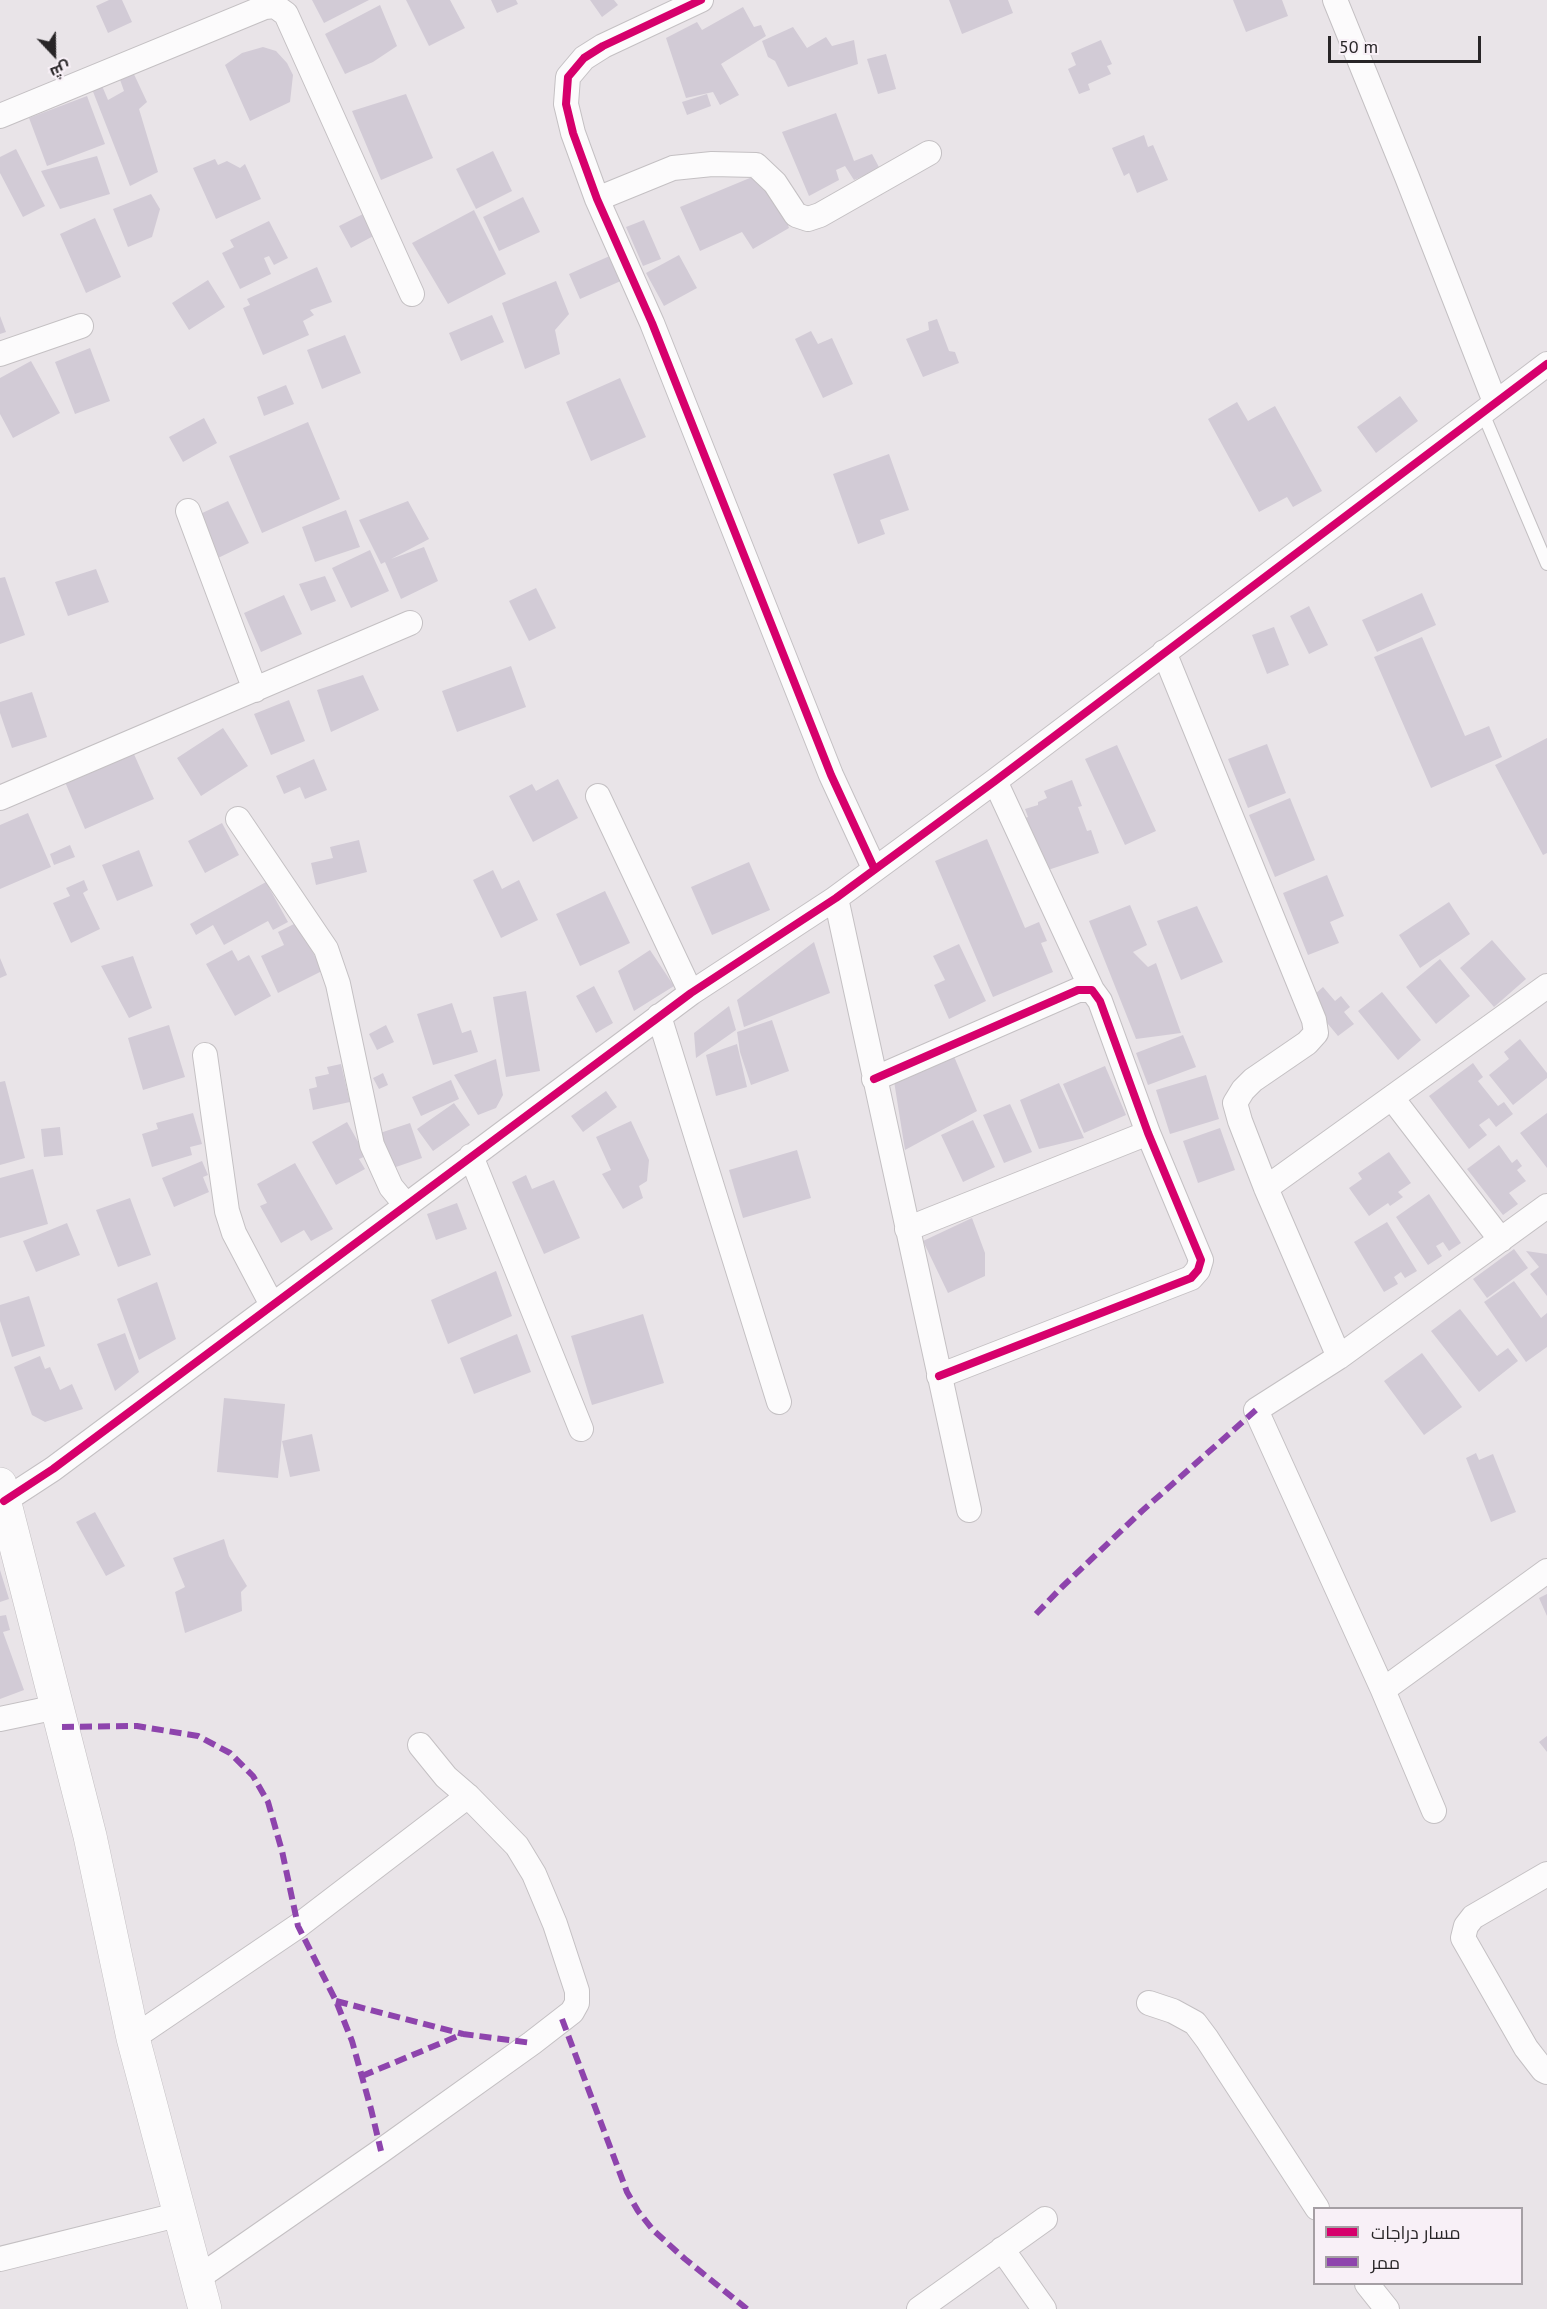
<!DOCTYPE html>
<html>
<head>
<meta charset="utf-8">
<style>
  body { margin:0 }
  #map { position:relative; width:1547px; height:2309px; overflow:hidden; background:#e9e4e8; font-family:"PT Sans",Cairo,sans-serif }
  canvas { display:block }
  .legend { position:absolute; left:1313px; top:2207px; width:210px; height:78px; box-sizing:border-box; background:#f8f0f7; border:2px solid #a59fa4; margin:0; padding:8px 10px; list-style:none; font-size:18px; color:#282527 }
  .legend li { display:flex; align-items:center; gap:12px; height:30px }
  .legend b { width:30px; border:2px solid #a59fa4 }
  .north { position:absolute; left:24px; top:24px; width:60px; height:60px; -webkit-text-stroke:4px #f8f0f7; paint-order:stroke; rotate:158deg; font-size:16px; font-weight:700; line-height:24px; text-align:center; color:#282527 }
  .north::after { content:''; display:block; margin:auto; width:21px; height:27px; background:#282527; clip-path:polygon(50% 0,100% 100%,50% 72%,0 100%) }
  .scale { position:absolute; left:1328px; top:36px; width:153px; height:27px; box-sizing:border-box; border:3px solid #282527; border-top:0; padding-left:8px; font-size:18px; line-height:21px; white-space:nowrap; color:#282527; -webkit-text-stroke:4px #f8f0f7; paint-order:stroke }
</style>
</head>
<body>
<div id="map">
<canvas width="1547" height="2309"></canvas>
<ul class="legend">
<li><b style="height:8px;background:#d6006c"></b>مسار دراجات</li>
<li><b style="height:8px;background:#8e44ad"></b>ممر</li>
</ul>
<div class="north">ش</div>
<div class="scale">50 m</div>
</div>
<script>
const g = document.querySelector('canvas').getContext('2d');
g.lineJoin = 'round';
function fill(path, color) {
  g.fillStyle = color;
  g.fill(path, 'evenodd');
}
function shape(rows) {
  const path = new Path2D();
  for (const r of rows) {
    path.moveTo(r[0], r[1]);
    for (let i = 2; i < r.length; i += 2) path.lineTo(r[i], r[i + 1]);
  }
  return path;
}
function stroke(path, color, width, dash) {
  g.strokeStyle = color;
  g.lineWidth = width;
  g.lineCap = dash ? 'butt' : 'round';
  g.setLineDash(dash || []);
  g.stroke(path);
}
fill(shape([
  [109,0,122,0,132,22,108,33,96,6],
  [312,0,369,0,324,23],
  [406,0,450,0,465,28,429,46],
  [491,0,516,0,518,4,497,13],
  [590,0,614,0,618,5,602,17],
  [949,0,1008,0,1013,13,962,34],
  [1233,0,1282,0,1288,16,1246,32],
  [380,5,397,46,373,62,345,74,325,34],
  [743,7,754,27,761,25,766,36,721,64,739,95,720,105,713,92,686,98,666,38,697,22,702,30],
  [793,27,807,48,826,37,832,46,854,40,858,64,788,87,775,61,768,57,762,41],
  [1101,40,1112,64,1107,66,1111,74,1088,84,1090,90,1079,94,1068,69,1076,65,1071,53],
  [263,47,276,51,287,63,293,75,290,102,250,121,225,65,242,53],
  [886,54,896,89,878,94,867,59],
  [132,70,147,102,139,109,158,172,130,186,90,84,100,81,108,100,124,91,118,74],
  [406,94,433,158,381,180,352,111],
  [707,94,711,106,687,115,682,102],
  [87,96,105,144,47,166,29,118],
  [836,113,854,161,872,154,880,169,854,180,845,166,836,170,839,180,809,196,782,132],
  [1144,135,1148,147,1153,145,1168,180,1137,193,1129,173,1124,176,1112,148],
  [16,149,45,206,23,217,0,173,0,157],
  [493,151,512,191,476,209,456,169],
  [97,156,110,194,60,209,41,171],
  [215,159,218,165,227,161,240,168,245,164,261,199,216,219,193,168],
  [757,175,780,201,789,228,753,249,742,232,700,251,680,207],
  [151,194,160,209,152,237,128,247,113,209],
  [523,197,540,232,499,251,483,217],
  [474,210,506,274,448,304,412,243],
  [367,212,379,233,351,248,339,226],
  [95,218,121,277,86,293,60,234],
  [644,220,661,259,643,266,626,227],
  [269,221,288,258,274,265,269,256,264,258,271,274,240,289,222,253,234,247,230,240],
  [612,255,623,280,580,299,569,274],
  [679,255,697,288,664,306,646,273],
  [317,267,332,302,310,310,314,315,303,321,309,335,263,355,243,308,250,305,247,299],
  [208,280,225,307,189,330,172,303],
  [556,281,569,314,555,330,560,354,525,369,502,303],
  [492,315,504,342,461,361,449,333],
  [0,316,6,332,0,334],
  [937,319,949,351,955,352,959,363,923,377,906,339,929,330,928,322],
  [811,331,818,344,832,338,853,384,823,398,795,339],
  [345,335,361,373,322,389,307,350],
  [90,348,110,401,75,414,55,362],
  [31,361,60,413,13,438,0,414,0,378],
  [620,378,646,437,591,461,566,402],
  [286,385,294,404,264,416,257,397],
  [1400,396,1418,421,1376,453,1357,427],
  [1237,402,1248,421,1275,406,1322,491,1293,507,1287,497,1259,512,1208,419],
  [204,418,217,443,183,462,169,437],
  [308,422,340,499,262,533,229,456],
  [889,454,909,510,880,520,885,534,858,544,833,474],
  [228,501,249,543,218,558,198,515],
  [408,501,429,539,391,559,424,547,438,581,401,599,385,562,381,564,359,520],
  [346,510,360,547,315,562,302,527],
  [370,550,389,591,351,608,332,568],
  [96,569,109,602,68,616,55,582],
  [325,576,336,601,311,611,299,584],
  [5,577,25,635,0,644,0,578],
  [536,588,556,628,529,641,509,601],
  [1422,593,1436,625,1377,652,1362,620],
  [284,595,302,634,261,652,244,613],
  [1309,606,1328,645,1309,654,1290,616],
  [1274,627,1289,665,1267,674,1252,635],
  [1422,637,1465,736,1489,726,1502,757,1431,788,1374,657],
  [511,666,526,707,457,732,442,691],
  [363,675,379,710,331,732,317,690],
  [32,692,47,737,12,748,0,713,0,702],
  [289,700,305,741,271,755,254,714],
  [223,728,248,766,201,796,177,758],
  [1547,738,1547,853,1543,855,1495,765],
  [1267,744,1286,793,1248,808,1228,759],
  [1117,745,1156,831,1125,845,1085,759],
  [133,752,154,799,85,829,65,782],
  [314,759,327,790,305,799,300,787,284,794,276,776],
  [558,779,578,818,533,842,509,796,532,784,536,791],
  [1072,780,1082,806,1078,807,1087,831,1091,830,1099,853,1048,870,1022,819,1028,817,1025,809,1038,805,1038,802,1047,798,1044,791],
  [1290,798,1315,860,1275,877,1249,815],
  [28,813,51,867,0,889,0,825],
  [222,823,239,855,205,873,188,841],
  [987,839,1025,928,1039,922,1047,941,1041,943,1053,972,993,997,935,861],
  [359,840,367,872,316,885,311,863,333,858,330,847],
  [70,845,75,857,54,865,50,854],
  [139,850,153,886,117,901,102,865],
  [749,862,770,910,712,935,691,887],
  [493,870,502,889,519,880,538,920,501,938,473,880],
  [1327,875,1344,916,1330,922,1339,943,1308,955,1283,893],
  [84,880,88,890,83,893,100,929,71,943,53,903,70,896,66,888],
  [266,882,288,922,273,930,268,921,224,945,213,925,196,935,190,924],
  [605,891,630,943,580,966,556,914],
  [1449,902,1470,934,1420,968,1399,935],
  [1130,905,1147,945,1133,952,1148,967,1156,963,1181,1033,1136,1039,1089,921],
  [1197,906,1223,962,1181,980,1157,921],
  [304,919,307,940,322,971,278,993,261,956,284,945,278,932],
  [1492,940,1526,979,1494,1007,1460,968],
  [814,942,830,993,744,1027,737,1000],
  [959,944,986,1001,949,1019,934,985,945,980,933,956],
  [232,950,238,961,249,955,271,996,235,1016,206,964],
  [650,950,674,986,634,1011,618,971],
  [133,956,152,1008,129,1018,101,966],
  [0,958,7,975,0,978],
  [1440,959,1470,996,1436,1024,1406,987],
  [594,986,613,1023,596,1033,576,996],
  [1323,987,1335,1001,1341,996,1350,1007,1344,1012,1354,1024,1338,1036,1308,1000],
  [526,991,540,1071,506,1077,493,997],
  [1382,992,1421,1040,1398,1060,1358,1011],
  [452,1003,462,1033,471,1030,478,1052,433,1065,417,1014],
  [729,1006,736,1030,696,1058,694,1033],
  [772,1020,789,1071,751,1085,740,1052,737,1032],
  [169,1025,185,1077,143,1090,128,1038],
  [386,1025,394,1042,377,1050,369,1034],
  [1183,1035,1196,1067,1148,1085,1136,1053],
  [1520,1039,1547,1073,1547,1078,1513,1105,1489,1075,1509,1059,1504,1052],
  [737,1044,747,1087,716,1096,706,1055],
  [953,1054,977,1111,905,1150,894,1081],
  [496,1059,503,1095,496,1108,478,1115,454,1075],
  [1473,1063,1483,1077,1478,1081,1498,1106,1504,1102,1513,1114,1496,1127,1489,1118,1479,1125,1487,1135,1469,1149,1429,1096],
  [341,1064,350,1102,313,1110,309,1089,317,1087,315,1077,329,1074,327,1067],
  [1105,1066,1126,1115,1084,1133,1063,1084],
  [383,1073,388,1085,379,1089,373,1078],
  [1206,1075,1219,1119,1170,1134,1156,1090],
  [451,1080,459,1099,421,1116,412,1097],
  [5,1081,25,1158,0,1165,0,1082],
  [1059,1083,1084,1138,1039,1149,1020,1100],
  [606,1091,617,1107,583,1132,571,1116],
  [454,1103,470,1125,433,1151,417,1129],
  [1010,1104,1032,1152,1004,1163,983,1115],
  [193,1113,202,1144,190,1147,192,1155,152,1167,142,1134,158,1129,156,1123],
  [1547,1113,1547,1168,1520,1133],
  [973,1120,995,1167,963,1182,941,1135],
  [631,1121,649,1160,647,1181,639,1186,643,1198,623,1209,602,1174,611,1170,596,1137],
  [347,1122,366,1156,359,1159,365,1169,336,1185,312,1142],
  [410,1123,422,1158,393,1168,380,1133],
  [60,1127,63,1155,44,1157,41,1129],
  [1220,1128,1235,1170,1198,1183,1183,1141],
  [1499,1145,1512,1163,1517,1159,1522,1166,1517,1170,1526,1181,1509,1193,1518,1204,1503,1215,1467,1169],
  [797,1150,811,1198,743,1218,729,1170],
  [1389,1152,1411,1183,1398,1192,1403,1197,1390,1206,1388,1203,1369,1216,1349,1188,1362,1179,1358,1173],
  [202,1161,208,1175,203,1177,209,1192,174,1207,162,1178],
  [295,1163,333,1229,311,1241,304,1230,281,1243,260,1206,267,1203,257,1184],
  [33,1169,48,1224,0,1238,0,1178],
  [526,1175,532,1189,554,1180,580,1238,544,1254,512,1182],
  [1429,1194,1461,1243,1449,1251,1443,1242,1436,1246,1442,1256,1428,1265,1396,1217],
  [130,1198,151,1255,118,1267,96,1210],
  [457,1203,467,1229,436,1240,427,1214],
  [972,1218,985,1253,985,1276,948,1293,923,1241],
  [1387,1222,1417,1271,1405,1278,1401,1272,1394,1277,1398,1284,1384,1292,1354,1242],
  [67,1223,80,1255,36,1272,23,1241],
  [1514,1249,1528,1268,1487,1298,1473,1279],
  [1526,1251,1547,1254,1547,1296,1530,1274,1539,1267],
  [496,1271,512,1316,448,1344,431,1300],
  [1514,1281,1541,1318,1547,1313,1547,1347,1526,1362,1484,1302],
  [157,1282,176,1339,139,1360,117,1299],
  [29,1296,45,1346,12,1357,0,1321,0,1305],
  [1460,1309,1497,1356,1508,1348,1518,1361,1479,1392,1431,1331],
  [643,1314,664,1383,592,1405,571,1336],
  [125,1333,139,1372,115,1391,97,1344],
  [517,1334,531,1372,474,1394,460,1358],
  [1422,1353,1462,1407,1424,1435,1384,1381],
  [40,1356,45,1369,50,1367,60,1390,72,1384,83,1409,45,1422,32,1415,14,1367],
  [224,1398,285,1404,278,1478,217,1472],
  [312,1434,320,1471,290,1477,282,1441],
  [1476,1453,1479,1460,1493,1454,1516,1512,1491,1522,1466,1458],
  [95,1512,125,1566,106,1576,76,1522],
  [224,1539,229,1556,247,1586,241,1592,242,1611,185,1633,175,1592,185,1587,173,1558],
  [0,1570,9,1599,0,1602],
  [1547,1594,1547,1616,1539,1598],
  [6,1615,10,1630,3,1632,24,1690,0,1699,0,1616],
  [1547,1736,1547,1752,1539,1742]
]), '#d2cbd6');
const lane = shape([
  [1482,411,1547,564]
]);
const street = shape([
  [701,0,603,46,584,58,568,77,566,104,573,133,597,199,652,323,831,775,874,868],
  [1335,0,1407,177,1495,402],
  [0,116,265,7,275,6,286,14,412,294],
  [597,199,673,168,712,164,756,165,775,183,796,215,808,219,820,215,929,153],
  [0,354,81,326],
  [188,511,255,690],
  [1164,652,1314,1020,1316,1033,1307,1043,1253,1080,1243,1090,1235,1103,1240,1121,1266,1188,1339,1357],
  [995,781,1092,990],
  [598,796,691,993],
  [0,798,410,623],
  [238,819,326,949,338,984,372,1145,391,1187,406,1205],
  [836,898,969,1510],
  [659,1016,779,1402],
  [205,1055,227,1211,234,1233,272,1305],
  [874,1079,1078,990,1092,990,1100,1001,1148,1133,1201,1260,1198,1270,1191,1278,939,1376],
  [1392,1098,1501,1240],
  [471,1156,581,1429],
  [1266,1188,1547,986],
  [907,1229,1148,1133],
  [4,1501,53,1469,691,993,836,898,995,781,1547,364],
  [1383,1690,1547,1571],
  [0,1719,57,1707],
  [1434,1811,1383,1690,1256,1410,1339,1357,1547,1206],
  [1547,1874,1473,1917,1466,1926,1463,1938,1526,2048,1543,2070,1547,2072],
  [1149,2003,1173,2011,1195,2023,1207,2039,1317,2208],
  [133,2038,298,1926,468,1796],
  [1002,2249,1044,2309],
  [0,2259,181,2214],
  [198,2278,381,2151,532,2043,572,2012,577,2003,577,1991,555,1924,534,1874,517,1846,468,1796,446,1777,420,1745],
  [1367,2284,1387,2309],
  [919,2309,1045,2219]
]);
const secondary = shape([
  [0,1484,90,1836,133,2038,205,2309]
]);
stroke(lane, '#c4c0c3', 14);
stroke(street, '#c4c0c3', 26);
stroke(secondary, '#c4c0c3', 34);
stroke(lane, '#fcfbfc', 12);
stroke(street, '#fcfbfc', 24);
stroke(secondary, '#fcfbfc', 33);
stroke(shape([
  [1036,1614,1062,1587,1142,1511,1256,1410],
  [62,1727,137,1726,198,1736,230,1753,253,1776,268,1802,282,1851,298,1926,336,2001,352,2041,371,2109,381,2151],
  [336,2001,463,2034],
  [562,2019,627,2192,638,2211,653,2230,685,2259,747,2309],
  [362,2076,463,2034,532,2043]
]), '#8e44ad', 6, [12, 6]);
stroke(shape([
  [701,0,603,46,584,58,568,77,566,104,573,133,597,199,652,323,831,775,874,868],
  [874,1079,1078,990,1092,990,1100,1001,1148,1133,1201,1260,1198,1270,1191,1278,939,1376],
  [4,1501,53,1469,691,993,836,898,995,781,1547,364]
]), '#d6006c', 8);
</script>
</body>
</html>
